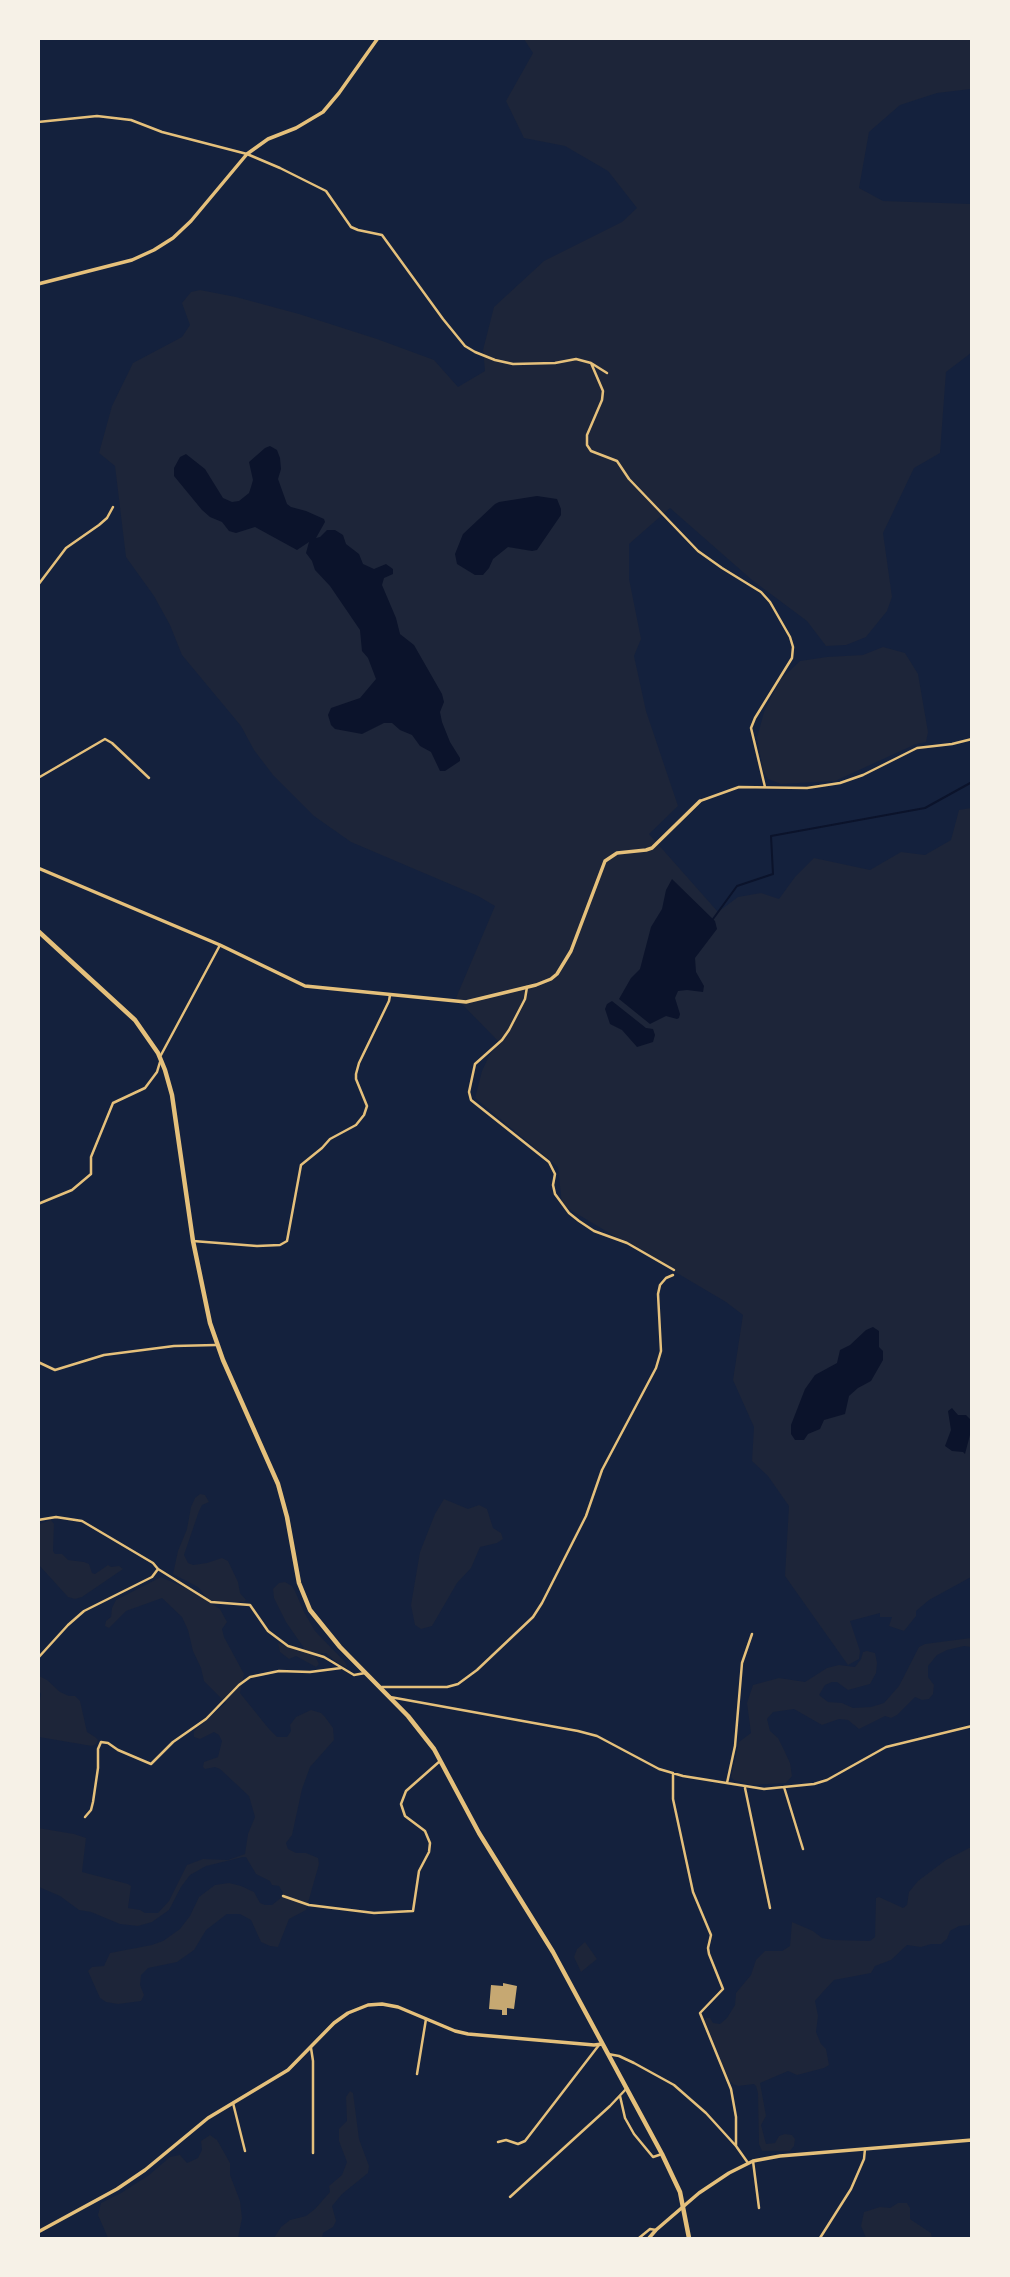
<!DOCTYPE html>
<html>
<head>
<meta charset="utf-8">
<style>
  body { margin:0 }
  #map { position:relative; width:1010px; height:2277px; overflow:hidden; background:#14213d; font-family:Montserrat,sans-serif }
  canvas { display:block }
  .frame { position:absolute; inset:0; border:40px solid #f6f1e7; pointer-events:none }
</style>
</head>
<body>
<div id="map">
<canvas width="1010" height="2277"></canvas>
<div class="frame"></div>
</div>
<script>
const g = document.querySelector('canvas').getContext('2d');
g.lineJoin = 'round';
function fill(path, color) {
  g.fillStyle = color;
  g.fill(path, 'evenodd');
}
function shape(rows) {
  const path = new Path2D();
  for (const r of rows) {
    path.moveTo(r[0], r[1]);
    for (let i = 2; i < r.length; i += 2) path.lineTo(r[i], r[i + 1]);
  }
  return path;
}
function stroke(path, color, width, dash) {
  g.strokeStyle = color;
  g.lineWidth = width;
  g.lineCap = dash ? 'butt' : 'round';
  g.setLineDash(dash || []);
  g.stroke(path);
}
fill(shape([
  [524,39,971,39,971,89,937,93,900,105,869,132,859,188,883,201,971,204,971,353,946,372,940,453,914,468,883,533,892,597,887,611,866,637,846,645,826,646,807,621,752,580,670,508,629,544,629,579,641,639,634,656,646,711,678,806,649,834,718,912,738,897,761,893,779,899,795,877,814,858,870,870,901,852,925,855,951,840,959,810,971,808,971,1577,929,1600,916,1611,916,1616,904,1631,889,1626,892,1617,880,1617,880,1613,850,1621,860,1651,859,1659,848,1665,785,1576,789,1506,768,1476,752,1461,754,1427,733,1380,743,1315,726,1302,562,1205,558,1167,475,1098,482,1071,489,1056,499,1042,456,998,495,906,478,896,351,842,314,816,273,775,254,750,241,726,182,655,170,625,154,596,126,557,115,466,99,453,112,406,133,363,182,337,190,325,182,303,191,292,200,290,236,297,299,314,377,339,434,360,458,387,485,371,483,350,494,307,544,261,622,222,637,208,608,171,565,146,524,138,506,101,533,53],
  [883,647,905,653,918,674,928,732,926,742,916,744,835,781,781,784,768,779,763,770,757,738,764,712,780,680,800,661,827,657,863,655],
  [200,1494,205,1495,209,1502,202,1505,199,1511,184,1555,188,1563,193,1565,207,1563,222,1558,228,1561,238,1582,240,1593,246,1600,244,1602,212,1601,207,1598,198,1587,173,1574,178,1551,187,1529,191,1507,195,1498],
  [444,1499,468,1509,479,1505,487,1509,493,1528,501,1533,503,1539,497,1543,480,1547,471,1568,457,1583,432,1626,421,1629,415,1625,411,1605,420,1552,435,1514],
  [51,1520,54,1524,53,1551,55,1554,62,1554,68,1560,84,1562,89,1564,92,1573,95,1574,108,1565,111,1567,119,1566,123,1569,82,1597,75,1599,68,1597,39,1565,39,1524],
  [161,1577,190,1590,220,1609,227,1622,222,1629,224,1637,244,1674,240,1693,269,1729,277,1737,287,1737,291,1731,290,1725,296,1717,311,1710,321,1713,325,1717,333,1728,334,1740,310,1767,302,1789,292,1835,286,1843,288,1849,296,1853,306,1853,318,1858,319,1864,306,1910,289,1919,278,1947,270,1946,261,1942,251,1920,240,1914,227,1914,206,1930,194,1950,177,1962,148,1968,141,1975,140,1985,144,1995,141,2001,118,2004,106,2002,100,1998,88,1971,92,1967,104,1966,110,1953,152,1945,163,1941,180,1929,190,1916,199,1897,215,1885,229,1883,241,1886,254,1892,260,1903,265,1905,272,1905,282,1897,283,1893,279,1886,272,1885,270,1881,256,1874,246,1857,243,1857,206,1866,190,1875,181,1887,169,1910,152,1922,138,1926,120,1924,91,1912,79,1910,60,1896,39,1887,38,1828,74,1834,86,1838,82,1872,128,1884,131,1886,128,1908,140,1910,145,1913,158,1913,169,1901,187,1865,203,1859,228,1860,245,1854,248,1834,255,1817,249,1796,220,1769,215,1767,205,1769,203,1767,204,1762,218,1757,222,1741,219,1735,214,1732,200,1739,194,1737,194,1731,226,1703,204,1681,201,1668,193,1651,188,1630,182,1617,162,1598,126,1611,109,1628,105,1626,106,1621,111,1617,112,1608,116,1600],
  [285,1582,292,1586,295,1591,304,1612,315,1631,345,1662,348,1668,336,1662,326,1653,314,1654,319,1664,316,1667,296,1656,289,1659,280,1652,278,1643,301,1652,304,1648,286,1622,274,1598,273,1589,279,1583],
  [971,1638,971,1647,964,1646,947,1650,937,1655,928,1666,928,1677,934,1685,933,1694,929,1699,922,1700,915,1697,897,1715,891,1718,885,1716,859,1729,848,1720,839,1719,822,1725,794,1709,773,1712,767,1719,770,1731,778,1738,784,1750,790,1763,792,1776,786,1783,751,1785,734,1780,731,1777,739,1742,751,1733,747,1703,753,1685,779,1678,805,1682,827,1668,839,1665,855,1667,861,1659,863,1652,867,1651,875,1653,877,1663,876,1673,870,1684,848,1690,837,1682,832,1682,825,1685,819,1695,828,1702,842,1703,853,1708,871,1707,884,1703,899,1686,919,1647,925,1644],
  [39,1676,47,1680,60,1692,69,1696,75,1696,80,1701,87,1732,95,1737,98,1740,96,1744,92,1746,39,1737,39,1705,41,1694,39,1691],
  [971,1847,971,1922,969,1925,959,1926,950,1931,947,1939,941,1944,931,1944,921,1947,907,1945,891,1960,875,1966,871,1973,834,1980,821,1994,815,2001,818,2016,816,2032,821,2044,826,2049,829,2065,824,2068,797,2075,788,2071,760,2083,766,2116,761,2125,766,2144,775,2143,779,2136,785,2134,792,2135,795,2139,794,2146,790,2151,762,2151,759,2144,758,2093,756,2086,754,2084,738,2086,733,2084,729,2080,705,2021,706,2018,710,2018,713,2023,720,2024,727,2018,735,2005,736,1993,751,1975,756,1960,765,1951,782,1951,790,1946,792,1922,813,1931,822,1938,833,1940,870,1941,875,1937,876,1898,879,1897,903,1908,907,1905,909,1892,918,1881,946,1860],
  [585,1942,597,1959,581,1972,574,1957,577,1949],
  [350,2091,353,2093,359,2139,369,2166,368,2173,342,2194,332,2206,336,2221,333,2227,323,2233,322,2238,274,2238,281,2227,290,2220,306,2216,315,2209,330,2192,329,2186,342,2175,347,2162,339,2141,339,2129,347,2121,346,2097],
  [210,2135,217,2140,230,2163,230,2175,240,2201,242,2218,238,2238,108,2238,98,2215,101,2203,121,2193,149,2175,170,2157,180,2155,187,2163,198,2158,202,2150,201,2141],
  [898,2203,907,2203,910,2208,910,2219,931,2233,932,2238,866,2238,861,2226,864,2212,880,2207,890,2208]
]), '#1d2539');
fill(shape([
  [270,446,277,450,280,458,281,469,278,479,287,504,291,507,306,511,324,519,325,522,316,538,320,537,327,530,335,530,343,535,346,544,359,554,363,564,374,569,386,564,393,569,393,574,384,578,382,585,396,618,400,634,414,645,442,694,444,702,440,712,442,722,450,742,460,758,460,761,445,771,440,771,431,752,420,746,412,735,400,730,392,723,384,723,362,734,335,729,331,725,328,715,331,708,360,698,376,679,368,658,362,651,360,630,330,586,315,570,312,561,306,553,309,542,297,550,255,527,236,533,229,531,222,522,210,517,202,510,174,476,174,468,180,457,186,454,205,469,223,498,232,502,239,501,249,493,251,487,253,480,249,462,265,448],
  [537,496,557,499,561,509,561,515,537,550,532,551,508,547,493,559,489,568,483,575,475,575,457,564,455,554,463,534,495,504,499,502],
  [672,879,715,921,717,929,695,958,696,972,704,986,703,992,687,990,678,991,675,998,680,1014,679,1018,677,1019,666,1016,650,1024,619,999,631,978,640,969,651,927,662,909,666,890],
  [612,1001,646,1028,653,1029,655,1035,653,1042,637,1047,622,1030,610,1024,605,1009,607,1004],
  [873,1327,879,1331,879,1347,883,1351,883,1360,871,1381,858,1388,849,1396,845,1414,824,1420,820,1429,808,1434,804,1440,795,1440,791,1434,791,1425,805,1389,815,1375,837,1363,840,1350,850,1345,866,1330],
  [952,1408,958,1415,966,1415,971,1420,971,1431,965,1454,963,1452,952,1451,945,1446,951,1430,948,1411]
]), '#0b132b');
stroke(shape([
  [972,574,972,576],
  [713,919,737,886,773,874,771,836,925,808,972,782]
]), '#0b132b', 2);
fill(shape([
  [503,1983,517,1986,514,2009,507,2008,507,2015,502,2015,502,2010,489,2009,491,1985,503,1986]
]), '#c6a872');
stroke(shape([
  [38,122,97,116,131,120,162,132,247,154,280,168,326,191,351,227,358,230,382,235,443,319,465,346,475,352,495,360,513,364,555,363,576,359,591,363,607,373],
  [591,363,603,391,602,400,587,435,587,445,591,451,617,461,629,479,698,551,722,568,761,592,770,602,790,637,793,647,792,658,755,718,751,728,765,787],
  [38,585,66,548,99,525,107,518,113,507],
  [38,778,105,739,112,743,149,778],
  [700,801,739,787,807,788,840,783,863,775,917,748,952,744,972,739],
  [527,987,525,999,509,1030,502,1040,475,1064,469,1092,471,1100,549,1162,555,1174,553,1185,555,1194,569,1213,579,1221,594,1231,627,1243,674,1270],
  [161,1055,220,945],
  [38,1204,72,1190,91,1174,91,1157,113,1103,145,1088,157,1072,160,1062],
  [193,1241,257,1246,280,1245,287,1241,301,1165,322,1148,330,1139,356,1125,364,1115,367,1106,356,1079,356,1074,359,1063,389,1001,390,995],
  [38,1362,55,1370,104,1355,174,1346,216,1345],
  [38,1520,56,1517,82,1521,153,1563,158,1569,211,1602,250,1605,268,1631,288,1646,324,1657,354,1675,365,1673],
  [38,1658,68,1625,84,1611,152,1577,158,1569],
  [382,1687,447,1687,458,1684,477,1670,533,1617,542,1603,586,1516,602,1470,656,1368,661,1351,658,1294,660,1285,666,1278,673,1275],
  [390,1697,578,1731,597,1736,659,1769,683,1776,764,1789,814,1784,827,1780,886,1747,972,1726],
  [673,1773,673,1799,693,1892,711,1935,708,1948,709,1954,723,1989,700,2013,731,2089,736,2117,736,2146],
  [727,1783,735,1746,742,1663,752,1634],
  [784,1787,803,1849],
  [745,1788,770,1908],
  [85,1817,91,1810,93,1802,98,1768,98,1749,101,1742,108,1743,118,1750,151,1764,173,1742,206,1719,239,1685,250,1677,279,1671,310,1672,341,1668],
  [283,1896,309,1905,374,1913,413,1911,419,1871,429,1852,430,1843,425,1831,405,1816,401,1804,406,1791,440,1761],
  [311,2048,313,2061,313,2153],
  [608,2054,619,2056,634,2063,674,2085,706,2113,736,2146,748,2163],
  [417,2074,426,2019],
  [620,2096,625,2118,634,2134,653,2157,662,2154],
  [233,2103,245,2151],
  [498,2142,506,2140,518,2144,525,2141,599,2045],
  [753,2161,759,2208],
  [510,2197,610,2106,627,2088],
  [38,2237,39,2238],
  [639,2238,650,2229,656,2230],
  [820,2238,851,2189,864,2159,865,2149]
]), '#e5c07b', 2.5);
stroke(shape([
  [38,284,132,260,154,250,173,238,191,221,247,154,268,139,296,128,323,112,339,93,378,38],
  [38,868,220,945,305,986,466,1002,536,985,551,979,557,974,571,951,605,861,617,853,646,850,652,848,700,801],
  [38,2232,117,2189,145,2170,208,2118,288,2070,334,2023,348,2013,368,2005,382,2004,398,2007,455,2031,468,2034,594,2045,602,2044]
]), '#e5c07b', 3.5);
stroke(shape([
  [649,2238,656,2230,699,2193,729,2173,753,2161,780,2156,972,2140]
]), '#e5c07b', 3.5);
stroke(shape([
  [38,931,135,1020,158,1053,165,1070,172,1095,193,1241,210,1323,223,1360,278,1484,287,1517,299,1583,310,1610,340,1647,408,1716,434,1749,479,1833,553,1952,662,2154,680,2192,689,2238]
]), '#e5c07b', 4.5);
</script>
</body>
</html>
